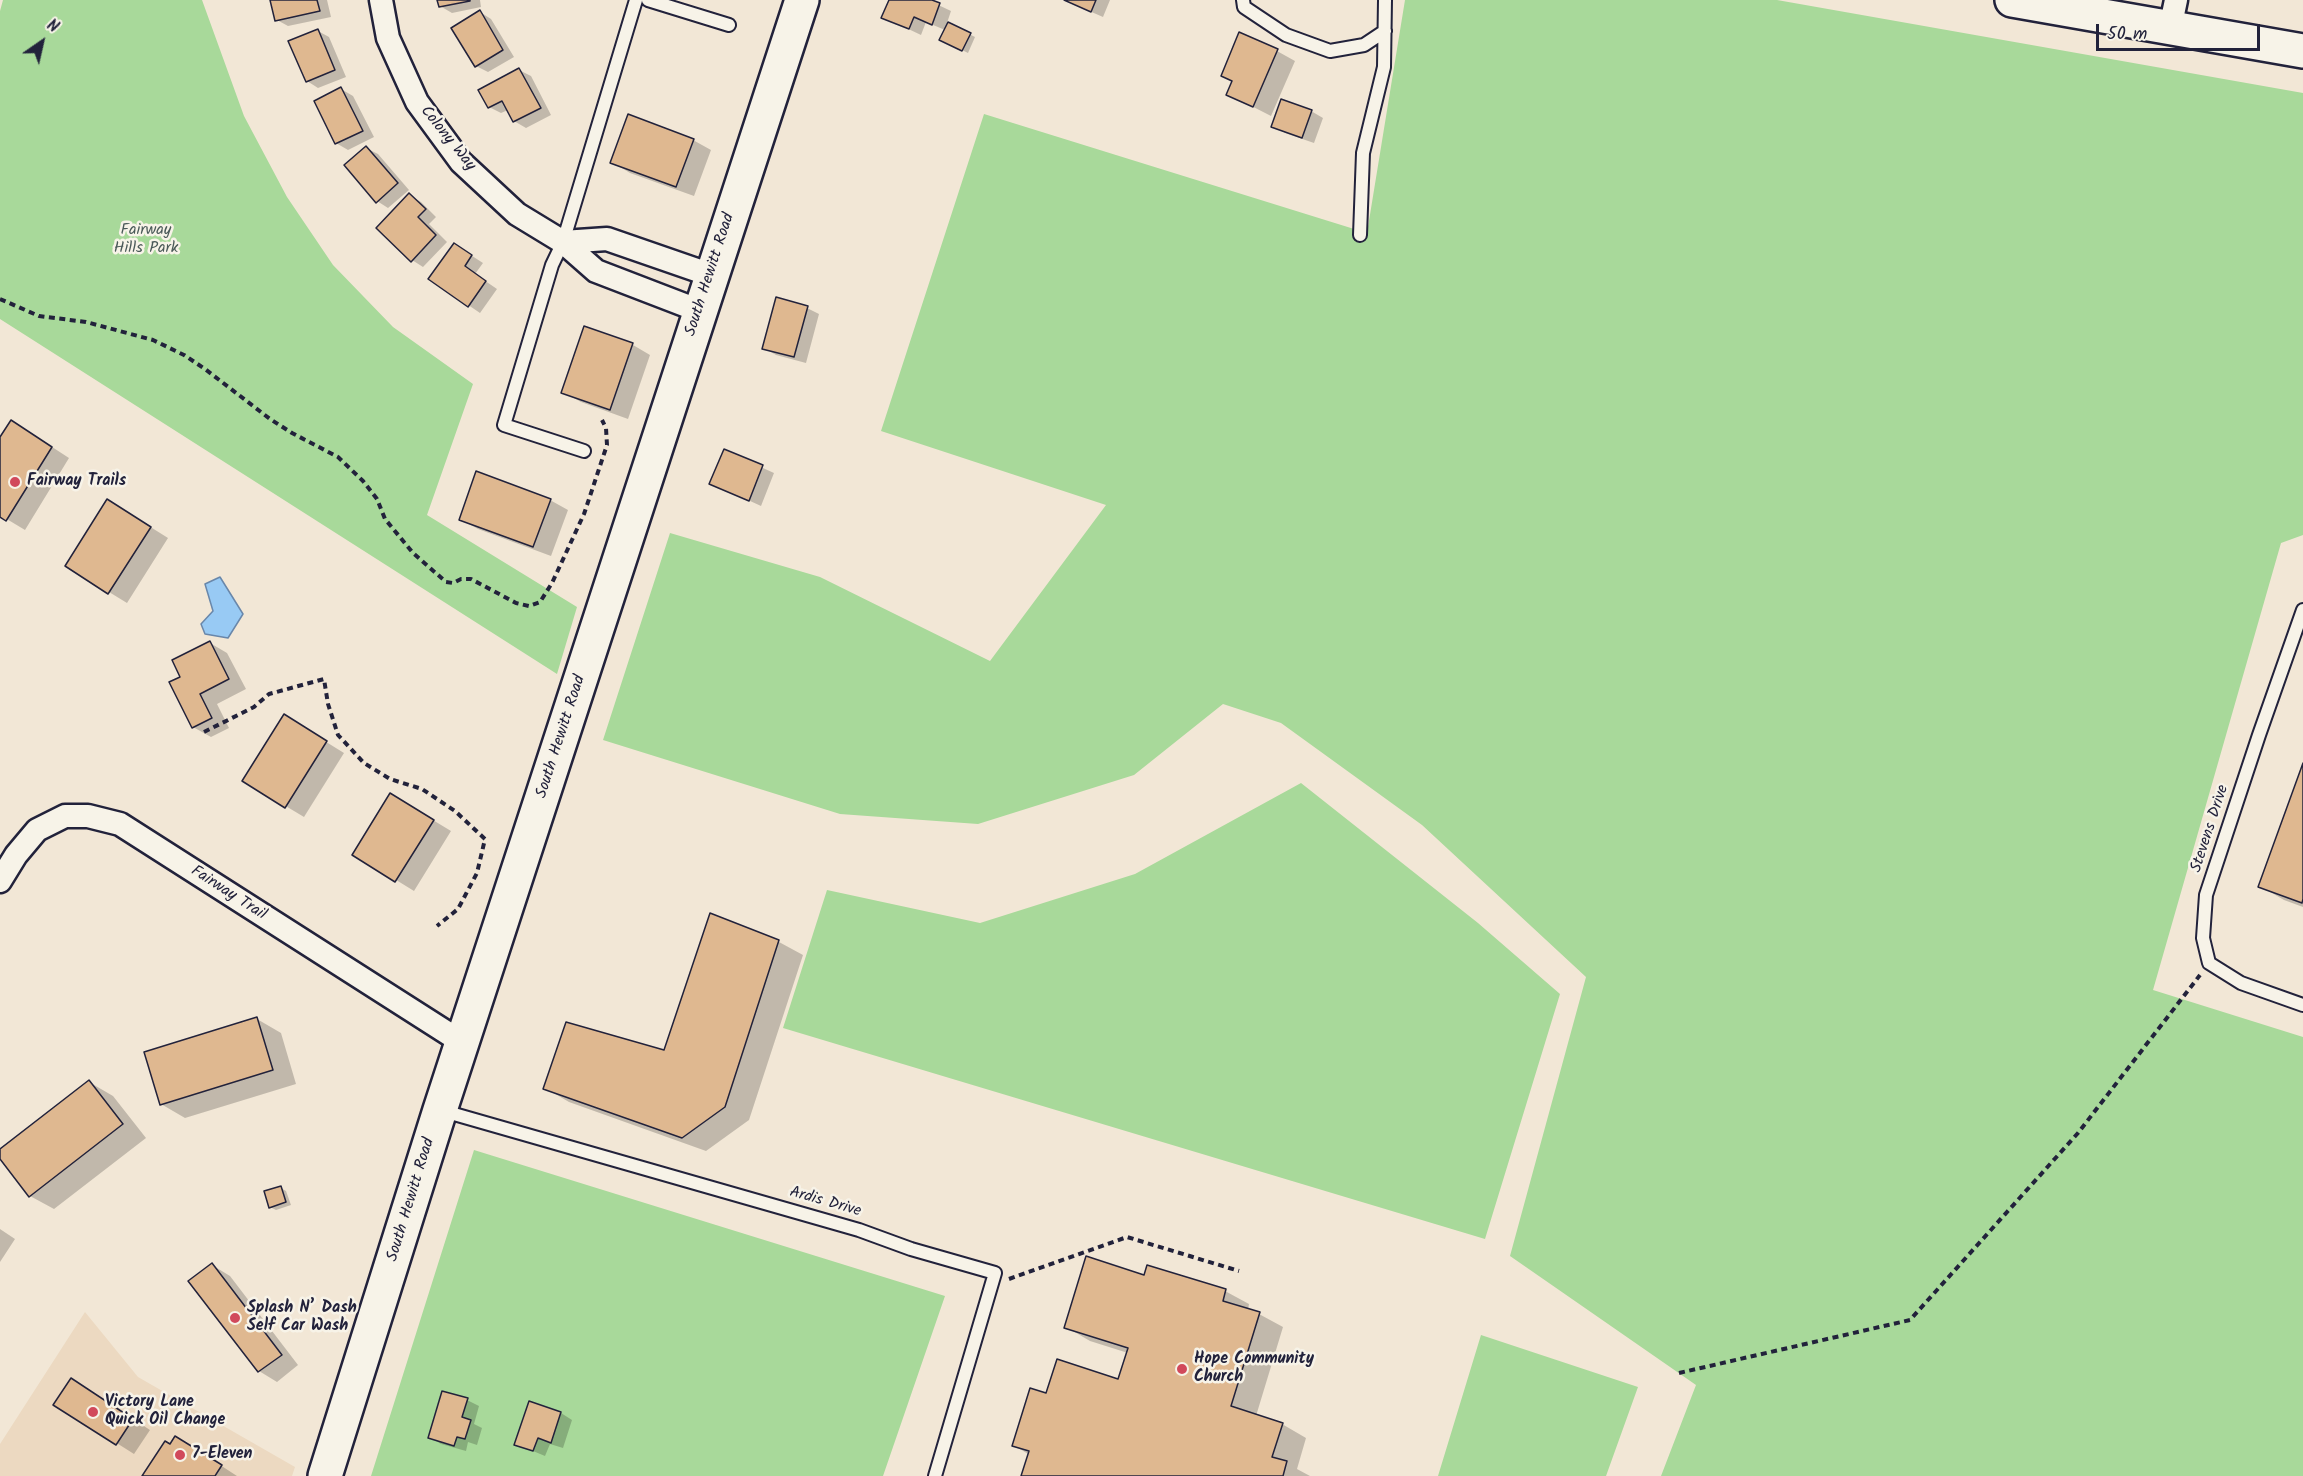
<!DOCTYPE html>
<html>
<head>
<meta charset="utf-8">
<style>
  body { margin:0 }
  #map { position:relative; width:2303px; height:1476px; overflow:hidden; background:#f2e7d6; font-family:Kalam,sans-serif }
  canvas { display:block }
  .north { position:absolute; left:12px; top:12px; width:60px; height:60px; -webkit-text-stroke:4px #f7f3e8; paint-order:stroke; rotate:34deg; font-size:16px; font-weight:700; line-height:24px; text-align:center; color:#22223b }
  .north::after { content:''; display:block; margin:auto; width:21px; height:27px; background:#22223b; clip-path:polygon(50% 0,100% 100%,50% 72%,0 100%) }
  .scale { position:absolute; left:2096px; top:24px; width:164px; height:27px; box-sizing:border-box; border:3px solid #22223b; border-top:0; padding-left:8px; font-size:18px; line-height:21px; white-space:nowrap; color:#22223b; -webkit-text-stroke:4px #f7f3e8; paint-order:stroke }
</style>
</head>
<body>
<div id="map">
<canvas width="2303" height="1476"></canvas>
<div class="north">N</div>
<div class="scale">50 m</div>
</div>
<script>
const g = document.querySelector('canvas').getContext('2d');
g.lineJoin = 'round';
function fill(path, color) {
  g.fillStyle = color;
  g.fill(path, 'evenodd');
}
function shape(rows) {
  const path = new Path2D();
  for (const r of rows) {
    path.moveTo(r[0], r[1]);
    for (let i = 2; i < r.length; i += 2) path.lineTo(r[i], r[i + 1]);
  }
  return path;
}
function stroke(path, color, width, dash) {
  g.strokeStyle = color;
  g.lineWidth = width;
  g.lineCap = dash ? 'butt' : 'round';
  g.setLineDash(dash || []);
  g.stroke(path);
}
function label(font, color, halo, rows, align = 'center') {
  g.font = font + ' Kalam,sans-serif';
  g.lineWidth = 5;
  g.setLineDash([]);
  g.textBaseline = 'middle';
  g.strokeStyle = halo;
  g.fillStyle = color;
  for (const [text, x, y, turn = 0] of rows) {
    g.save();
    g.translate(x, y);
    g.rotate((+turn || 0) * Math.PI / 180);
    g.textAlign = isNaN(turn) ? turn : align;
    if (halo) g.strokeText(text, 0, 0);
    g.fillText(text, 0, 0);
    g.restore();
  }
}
fill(shape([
  [85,1312,138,1377,295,1467,292,1476,0,1476,0,1444]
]), '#ecd9c1');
fill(shape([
  [3,0,202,0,244,116,287,197,333,265,393,327,473,384,427,515,577,607,557,674,0,319,0,11],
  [1405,0,1777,0,2303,93,2303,535,2281,543,2153,990,2303,1037,2303,1476,1661,1476,1696,1385,1510,1256,1586,977,1422,825,1281,723,1223,704,1134,775,978,824,840,814,603,740,670,533,820,577,990,661,1106,505,881,431,984,114,1367,233],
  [1301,783,1478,923,1560,994,1485,1239,783,1028,827,890,980,923,1135,874],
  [474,1150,945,1296,883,1476,371,1476],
  [1481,1335,1638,1387,1606,1476,1438,1476]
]), '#a8d99a');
const water = shape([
  [220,577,243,614,228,638,205,634,201,624,213,611,205,584,220,577]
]);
fill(water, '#98caf4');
stroke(water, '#6987aa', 1.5);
fill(shape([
  [272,0,327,0,331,17,288,26,277,20],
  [438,0,480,0,481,7,452,13,440,6],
  [890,0,933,0,932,2,951,11,947,23,975,37,968,53,946,42,945,30,926,22,921,35,883,17],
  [1064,0,1110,0,1103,17],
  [480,12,491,19,514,57,488,72,476,66],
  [318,31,329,37,346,77,318,88,307,81],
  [1277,51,1295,61,1271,116,1228,94],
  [519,70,531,76,551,115,526,128,514,121,508,110,501,113,489,107],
  [341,89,353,96,374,137,348,150,336,143,316,101],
  [1311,111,1323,118,1314,143,1285,133,1273,126],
  [693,140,711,150,694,196,630,173,612,162],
  [366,148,378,154,409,190,388,208,377,201],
  [409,195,421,202,436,217,429,224,447,242,423,267,412,260],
  [466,252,483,263,475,274,497,289,480,313,430,279],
  [807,308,819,314,806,363,776,355,764,348],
  [585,328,633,345,650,355,628,419,581,402,563,392],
  [29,432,69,458,25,530,0,515,0,440],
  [725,451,774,473,761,506,711,483],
  [550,500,568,510,551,556,478,529,460,519],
  [125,511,168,538,127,603,109,592],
  [210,643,227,653,246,689,217,704,229,728,211,737,193,727,182,678],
  [302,727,344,753,304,817,244,781],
  [2303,767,2303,907,2284,900,2260,886],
  [408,805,451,831,414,891,354,854],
  [711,915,779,942,803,955,749,1120,706,1151,569,1102,545,1088,665,1052],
  [257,1019,281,1033,296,1084,185,1118,161,1104],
  [89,1082,113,1096,146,1138,54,1209,30,1196,0,1157,0,1151],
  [281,1188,286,1191,291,1205,276,1210,270,1207],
  [0,1229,15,1239,0,1262],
  [212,1265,230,1276,298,1365,277,1382,259,1371,191,1282],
  [1145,1276,1225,1291,1249,1304,1248,1310,1259,1314,1283,1327,1256,1416,1282,1424,1306,1438,1297,1469,1310,1476,1023,1476,1030,1455,1013,1445,1047,1395,1119,1380,1128,1353,1090,1341,1066,1327],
  [89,1390,150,1430,134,1454,55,1404],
  [467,1400,479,1406,474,1424,482,1428,477,1445,468,1442,466,1451,441,1444,430,1437],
  [530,1403,561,1413,572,1420,563,1448,550,1444,545,1456,516,1444],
  [171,1446,194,1448,237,1476,145,1476]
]), '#0003');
const building = shape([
  [270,0,317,0,320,11,275,21,270,0],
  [437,0,470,0,470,1,439,7,437,0],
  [889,0,932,0,940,3,932,25,914,17,909,29,881,18,889,0],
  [1064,0,1096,0,1091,12,1064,0],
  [480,10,503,50,475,67,451,28,480,10],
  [948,22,971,33,962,51,939,40,948,22],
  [318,29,335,70,306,82,288,41,318,29],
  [1239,32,1278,49,1253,107,1226,95,1232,81,1221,76,1239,32],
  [519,68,541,108,513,122,502,101,488,108,478,90,519,68],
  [341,87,363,131,335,144,314,101,341,87],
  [1281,99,1312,110,1302,138,1271,127,1281,99],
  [628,114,694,139,676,187,610,163,628,114],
  [366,146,398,183,376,203,344,165,366,146],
  [409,193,426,209,418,217,436,235,411,262,376,228,409,193],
  [454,243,472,255,465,266,486,281,468,307,428,279,454,243],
  [776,297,808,306,794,357,762,349,776,297],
  [584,326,633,343,610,410,561,393,584,326],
  [11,420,52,447,6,521,0,517,0,437,11,420],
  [724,449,763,465,749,501,709,484,724,449],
  [476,471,551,499,533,547,459,520,476,471],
  [107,499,151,527,108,594,65,566,107,499],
  [210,641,229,679,200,694,212,718,192,728,169,682,180,677,172,660,210,641],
  [284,714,327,741,285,808,242,781,284,714],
  [2303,763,2303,899,2302,903,2258,887,2303,763],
  [390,793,434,820,395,882,352,855,390,793],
  [710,913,779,940,725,1107,682,1138,543,1089,566,1022,664,1050,710,913],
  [257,1017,273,1070,160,1105,144,1052,257,1017],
  [89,1080,123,1124,29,1197,0,1159,0,1149,89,1080],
  [281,1186,286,1202,269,1208,264,1191,281,1186],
  [1086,1256,1144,1275,1147,1265,1226,1289,1223,1301,1260,1312,1231,1406,1283,1423,1272,1457,1287,1461,1283,1476,1021,1476,1029,1451,1012,1446,1030,1388,1046,1393,1057,1359,1118,1379,1128,1348,1064,1328,1086,1256],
  [212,1263,282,1355,258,1372,188,1281,212,1263],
  [71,1378,133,1419,116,1445,53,1405,71,1378],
  [442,1391,468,1398,462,1417,471,1420,465,1439,457,1437,454,1446,428,1438,442,1391],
  [529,1401,561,1412,551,1443,538,1438,533,1451,514,1445,529,1401],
  [175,1436,222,1465,215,1476,142,1476,165,1441,170,1444,175,1436]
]);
fill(building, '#dfb890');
stroke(building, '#22223b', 1.5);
const lane = shape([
  [648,0,729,25],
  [1243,0,1244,7,1286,35,1330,51,1364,45,1385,31],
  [1360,235,1363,153,1384,67,1385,0],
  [584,451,504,425,552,265,563,242,636,0],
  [2303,610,2259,735,2206,895,2203,938,2209,963,2241,983,2303,1005],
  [440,1110,859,1230,911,1249,995,1273,935,1476]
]);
const street = shape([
  [381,0,388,38,417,102,461,162,517,214,563,242,596,271,700,311],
  [2170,29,2176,0],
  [563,242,607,239,711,275],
  [0,881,16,855,37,830,65,816,88,816,120,824,463,1043]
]);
const secondary = shape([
  [2012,0,2303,51],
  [325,1476,440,1110,802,0]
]);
stroke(lane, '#22223b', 16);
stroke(street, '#22223b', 27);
stroke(secondary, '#22223b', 38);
stroke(shape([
  [0,299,39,316,86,322,153,340,184,355,205,369,270,419,292,433,338,457,363,481,377,499,385,519,413,553,446,582,453,583,461,579,471,579,516,603,529,606,540,602,552,583,584,514,607,445,606,428,602,420],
  [204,732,254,707,269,694,324,679,328,704,338,735,364,763,390,779,422,789,455,811,485,839,477,873,458,909,437,926],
  [1009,1279,1127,1237,1239,1271],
  [1679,1373,1910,1320,2078,1133,2200,975]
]), '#22223b', 4, [6, 4.5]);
stroke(lane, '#f7f3e8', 12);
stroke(street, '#f7f3e8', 22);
stroke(secondary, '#f7f3e8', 33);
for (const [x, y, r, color] of [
  [15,482,6,"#d1495b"],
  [235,1318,6,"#d1495b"],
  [1182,1369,6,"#d1495b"],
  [93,1412,6,"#d1495b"],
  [180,1455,6,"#d1495b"]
]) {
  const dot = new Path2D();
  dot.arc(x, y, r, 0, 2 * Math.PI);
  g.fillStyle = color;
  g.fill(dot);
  stroke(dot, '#f7f3e8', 2);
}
label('16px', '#22223b', '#f7f3e8', [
  ["Colony Way",447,139,51],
  ["South Hewitt Road",711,275,-72],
  ["South Hewitt Road",562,737,-72],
  ["Stevens Drive",2211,829,-72],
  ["Fairway Trail",228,894,33],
  ["South Hewitt Road",412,1200,-73],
  ["Ardis Drive",825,1203,16]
]);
label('16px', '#4a5958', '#f7f3e8', [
  ["Fairway",146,231],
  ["Hills Park",146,249]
]);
label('bold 16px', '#22223b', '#f7f3e8', [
  ["Fairway Trails",27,482],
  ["Splash N’ Dash",247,1309],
  ["Self Car Wash",247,1327],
  ["Hope Community",1194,1360],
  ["Church",1194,1378],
  ["Victory Lane",105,1403],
  ["Quick Oil Change",105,1421],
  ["7-Eleven",192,1455]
], 'left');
</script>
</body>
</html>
